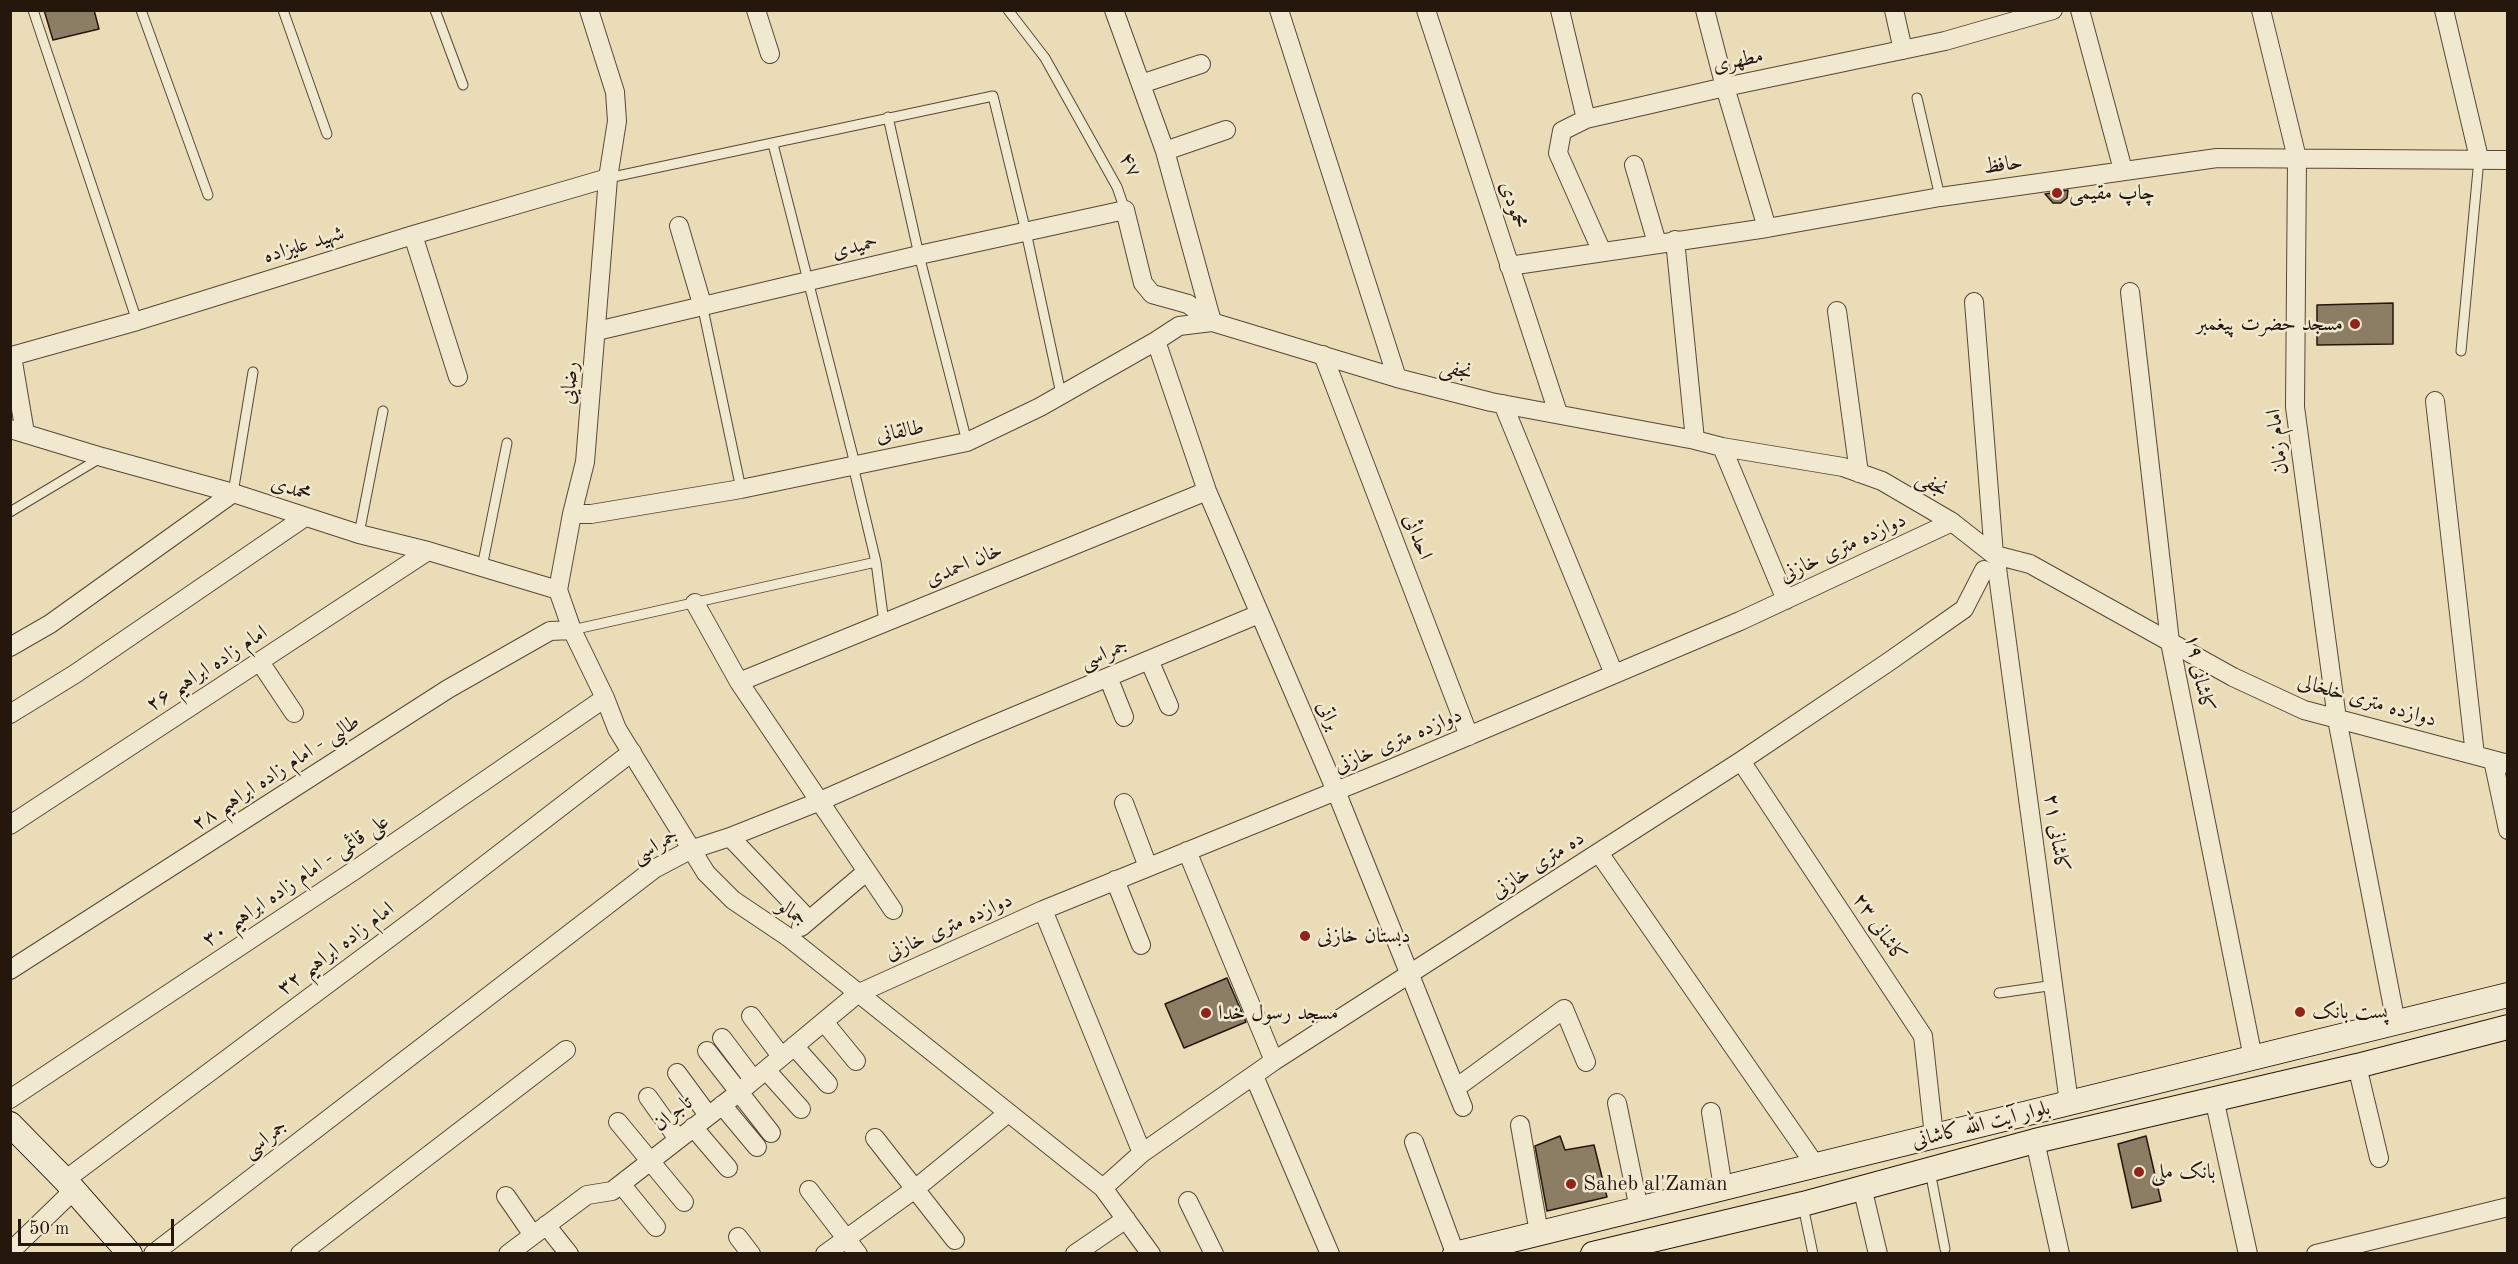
<!DOCTYPE html>
<html>
<head>
<meta charset="utf-8">
<style>
  body { margin:0 }
  #map { position:relative; width:2518px; height:1264px; overflow:hidden; background:#eadcb7; font-family:"Old Standard TT",serif }
  canvas { display:block }
  .frame { position:absolute; inset:0; border:12px solid #26170c; pointer-events:none }
  .scale { position:absolute; left:18px; top:1219px; width:156px; height:27px; box-sizing:border-box; border:3px solid #26170c; border-top:0; padding-left:8px; font-size:18px; line-height:21px; white-space:nowrap; color:#26170c; -webkit-text-stroke:4px #f1e8d0; paint-order:stroke }
</style>
</head>
<body>
<div id="map">
<canvas width="2518" height="1264"></canvas>
<div class="frame"></div>
<div class="scale">50 m</div>
</div>
<script>
const g = document.querySelector('canvas').getContext('2d');
g.lineJoin = 'round';
function fill(path, color) {
  g.fillStyle = color;
  g.fill(path, 'evenodd');
}
function shape(rows) {
  const path = new Path2D();
  for (const r of rows) {
    path.moveTo(r[0], r[1]);
    for (let i = 2; i < r.length; i += 2) path.lineTo(r[i], r[i + 1]);
  }
  return path;
}
function stroke(path, color, width, dash) {
  g.strokeStyle = color;
  g.lineWidth = width;
  g.lineCap = dash ? 'butt' : 'round';
  g.setLineDash(dash || []);
  g.stroke(path);
}
function label(font, color, halo, rows, align = 'center') {
  g.font = font + ' "Old Standard TT",Amiri,serif';
  g.lineWidth = 5;
  g.setLineDash([]);
  g.textBaseline = 'middle';
  g.strokeStyle = halo;
  g.fillStyle = color;
  for (const [text, x, y, turn = 0] of rows) {
    g.save();
    g.translate(x, y);
    g.rotate((+turn || 0) * Math.PI / 180);
    g.textAlign = isNaN(turn) ? turn : align;
    if (halo) g.strokeText(text, 0, 0);
    g.fillText(text, 0, 0);
    g.restore();
  }
}
const building = shape([
  [44,10,94,10,99,29,53,40,44,10],
  [2068,190,2067,198,2061,203,2053,203,2046,195,2045,194,2068,190],
  [2393,303,2393,344,2317,345,2317,305,2393,303],
  [1227,978,1246,1022,1184,1048,1165,1004,1227,978],
  [1560,1136,1565,1150,1594,1145,1607,1197,1547,1211,1535,1146,1560,1136],
  [2146,1136,2161,1201,2132,1208,2118,1144,2146,1136]
]);
fill(building, '#8c7d65');
stroke(building, '#26170c', 1.5);
const lane = shape([
  [33,10,137,321],
  [141,10,208,195],
  [283,10,327,134],
  [435,10,463,85],
  [1008,10,1045,58,1117,187,1125,210],
  [1917,98,1940,197],
  [888,117,919,255,967,442],
  [773,144,855,464,855,474,876,562,884,623],
  [608,178,993,96,1026,232,1061,394],
  [702,304,741,489],
  [2461,351,2479,159],
  [233,493,253,372],
  [10,512,102,457],
  [359,534,383,411],
  [482,567,507,443],
  [572,630,876,562],
  [1999,993,2055,985],
  [1930,1171,1945,1249],
  [1803,1206,1813,1254]
]);
const street = shape([
  [589,10,615,92,617,121,608,178,585,462,572,514,558,590,572,630,605,698,617,729,706,873,733,900,788,937,1103,1188,1151,1254],
  [756,10,770,54],
  [1114,10,1165,151,1212,322,1397,378,1491,402,1695,440,1722,447,1843,467,1882,481,1952,522,1994,555],
  [1279,10,1397,378],
  [1426,10,1558,413],
  [1560,10,1586,119],
  [1705,10,1725,87,1767,228],
  [1894,10,1903,50],
  [2080,10,2123,170],
  [2261,10,2297,158,2295,407,2337,719,2396,1023],
  [2444,10,2479,158],
  [1141,84,1201,64],
  [1165,151,1226,130],
  [1634,165,1657,243],
  [679,226,702,304],
  [413,235,458,377],
  [1675,240,1695,440],
  [1602,252,1558,153,1562,131,1586,119,1725,87,1945,41,2053,10],
  [1509,266,1767,228,1940,197,2217,158,2508,160],
  [2130,292,2170,642,2253,1058],
  [1974,302,1994,555],
  [1837,311,1859,473],
  [597,331,919,255,1125,210,1143,283,1152,294,1188,304,1212,322],
  [1156,341,1207,491,1336,791,1463,1107],
  [1323,355,1469,736],
  [12,356,137,321,413,235,608,178],
  [12,356,25,433],
  [2435,401,2475,755],
  [1503,404,1614,674],
  [10,429,102,457,233,493,359,534,428,551,558,590],
  [1722,447,1786,600],
  [572,514,591,514,741,489,967,442,1040,407,1156,341,1179,326,1212,322],
  [1995,555,2030,564,2233,677,2304,710,2508,764],
  [1997,568,2069,1103],
  [695,603,739,682,893,910],
  [10,647,50,624,233,493],
  [1149,660,1169,706],
  [260,662,294,713],
  [1108,677,1124,717],
  [739,682,1207,491],
  [10,714,75,674,305,517],
  [2493,760,2508,830],
  [1741,761,1923,1036,1934,1136],
  [1124,803,1148,867],
  [10,825,428,551],
  [730,837,809,920],
  [1187,851,1274,1061],
  [1599,853,1816,1166],
  [1115,880,1141,945],
  [1043,910,1142,1153],
  [801,927,866,872],
  [10,970,448,689,550,631,572,630],
  [751,1016,781,1056],
  [824,1022,856,1061],
  [722,1038,753,1079],
  [794,1046,828,1084],
  [707,1051,771,1133],
  [2357,1066,2379,1158],
  [766,1070,801,1109],
  [677,1073,708,1115],
  [1254,1076,1330,1254],
  [1456,1088,1564,1009,1586,1062],
  [648,1097,678,1139],
  [2214,1098,2248,1254],
  [10,1099,355,870,605,698],
  [1617,1103,1639,1209],
  [722,1105,757,1147],
  [1711,1112,1723,1188],
  [618,1122,684,1202],
  [1520,1125,1539,1233],
  [693,1127,728,1168],
  [875,1138,955,1240],
  [2035,1141,2060,1254],
  [1414,1142,1455,1253],
  [65,1180,424,912,632,752],
  [621,1184,656,1227],
  [1862,1187,1878,1254],
  [1103,1188,1142,1153,1274,1061,1741,761,1887,663,1964,609,1984,570],
  [809,1190,858,1254],
  [506,1196,533,1235],
  [1188,1201,1214,1254],
  [546,1225,569,1254],
  [738,1237,751,1254],
  [10,1252,74,1190],
  [153,1254,654,869,690,850,730,837,818,802,979,731,1259,614],
  [300,1254,566,1050],
  [508,1254,587,1195,612,1191,738,1093,857,994,1043,910,1395,767,1740,621,1952,522],
  [825,1254,915,1189,1008,1113],
  [1075,1254,1126,1219],
  [2316,1254,2508,1207]
]);
const secondary = shape([
  [10,1124,65,1180,130,1254],
  [1455,1254,2508,995],
  [1593,1254,1803,1204,2035,1141,2357,1066,2508,1027]
]);
stroke(lane, '#574837', 11);
stroke(street, '#574837', 20);
stroke(secondary, '#26170c', 26);
stroke(lane, '#f1e8d0', 9);
stroke(street, '#f1e8d0', 18);
stroke(secondary, '#f1e8d0', 24);
for (const [x, y, r, color] of [
  [2057,193,6,"#8f2418"],
  [2355,324,6,"#8f2418"],
  [1305,936,6,"#8f2418"],
  [2300,1012,6,"#8f2418"],
  [1206,1013,6,"#8f2418"],
  [2139,1172,6,"#8f2418"],
  [1571,1184,6,"#8f2418"]
]) {
  const dot = new Path2D();
  dot.arc(x, y, r, 0, 2 * Math.PI);
  g.fillStyle = color;
  g.fill(dot);
  stroke(dot, '#f1e8d0', 2);
}
label('21px', '#26170c', '#f1e8d0', [
  ["مطهری",1738,61,-12],
  ["۴۷",1130,165,63],
  ["حافظ",2003,165,-8],
  ["محمودی",1513,205,72],
  ["شهید علیزاده",304,245,-17],
  ["حمیدی",855,247,-14],
  ["نجفی",1456,370,14],
  ["رضایی",570,383,-85],
  ["طالقانی",900,432,-11],
  ["امام زمان",2278,442,-97],
  ["نجفی",1932,484,30],
  ["محمدی",291,489,18],
  ["احداثی",1417,537,69],
  ["دوازده متری خازنی",1843,548,-25],
  ["خان احمدی",964,565,-23],
  ["جمراسی",1104,654,-23],
  ["امام زاده ابراهیم ۲۶",207,669,-33],
  ["کاشانی ۱۹",2199,673,79],
  ["دوازده متری خلخالی",2367,701,16],
  ["براتی",1328,716,67],
  ["دوازده متری خازنی",1398,741,-23],
  ["طالبی - امام زاده ابراهیم ۲۸",276,773,-33],
  ["کاشانی ۲۱",2056,833,82],
  ["جمراسی",655,846,-30],
  ["ده متری خازنی",1538,865,-33],
  ["علی قائمی - امام زاده ابراهیم ۳۰",296,881,-34],
  ["جمالو",792,913,36],
  ["دوازده متری خازنی",949,927,-24],
  ["کاشانی ۲۳",1879,928,56],
  ["امام زاده ابراهیم ۳۲",336,949,-37],
  ["تاجران",673,1114,-38],
  ["بلوار آیت الله کاشانی",1981,1125,-14],
  ["جمراسی",265,1139,-37]
]);
label('21px', '#26170c', '#f1e8d0', [
  ["چاپ مقیمی",2069,193],
  ["مسجد حضرت پیغمبر",2343,324,"right"],
  ["دبستان خازنی",1317,936],
  ["پست بانک",2312,1012],
  ["مسجد رسول خدا",1218,1013],
  ["بانک ملی",2151,1172],
  ["Saheb al'Zaman",1583,1184]
], 'left');
</script>
</body>
</html>
